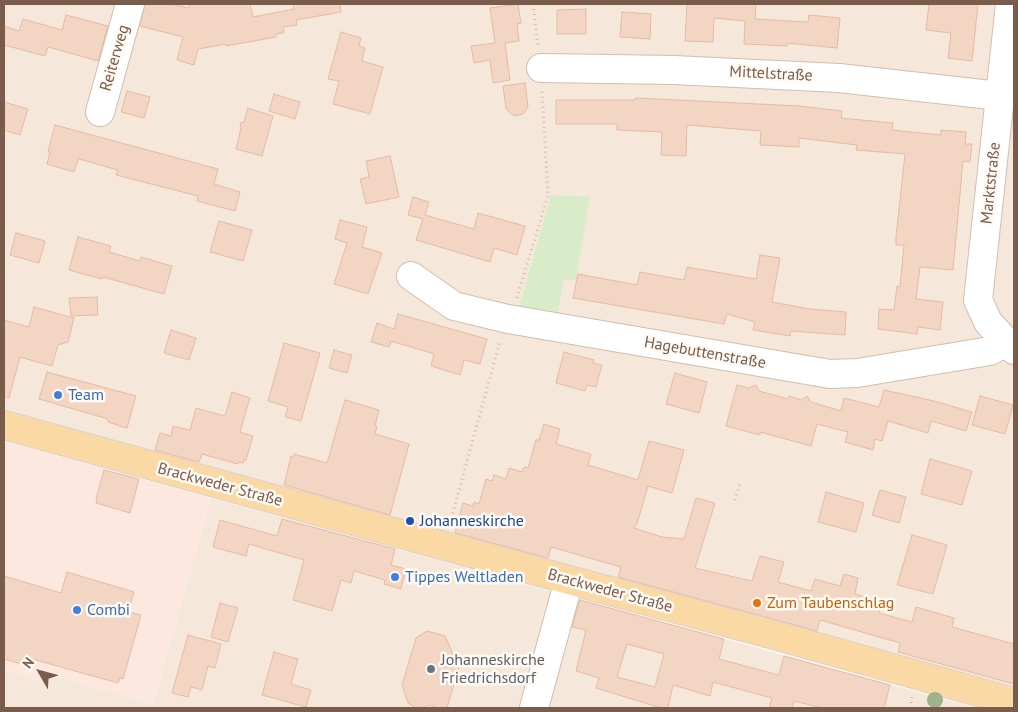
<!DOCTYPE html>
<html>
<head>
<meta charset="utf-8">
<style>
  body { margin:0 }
  #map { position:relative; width:1018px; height:712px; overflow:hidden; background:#fdf6ec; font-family:"PT Sans",sans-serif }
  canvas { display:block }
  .frame { position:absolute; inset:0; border:5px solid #7a5c4d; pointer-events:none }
  .north { position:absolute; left:15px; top:647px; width:50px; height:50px; -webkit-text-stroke:4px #fffaf3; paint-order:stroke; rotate:308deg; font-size:14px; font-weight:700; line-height:20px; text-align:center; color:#7a5c4d }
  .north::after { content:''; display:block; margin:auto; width:18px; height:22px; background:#7a5c4d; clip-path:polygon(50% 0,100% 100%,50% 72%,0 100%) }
</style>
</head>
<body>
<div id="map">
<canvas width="1018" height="712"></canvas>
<div class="frame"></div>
<div class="north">N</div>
</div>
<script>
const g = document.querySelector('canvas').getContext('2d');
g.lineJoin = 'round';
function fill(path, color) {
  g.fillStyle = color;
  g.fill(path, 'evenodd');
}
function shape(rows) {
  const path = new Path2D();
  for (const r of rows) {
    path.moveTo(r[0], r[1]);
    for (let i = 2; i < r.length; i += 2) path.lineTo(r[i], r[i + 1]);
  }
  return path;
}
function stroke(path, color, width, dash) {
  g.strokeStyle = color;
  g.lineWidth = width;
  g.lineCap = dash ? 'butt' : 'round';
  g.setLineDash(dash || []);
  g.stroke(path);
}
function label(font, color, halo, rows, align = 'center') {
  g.font = font + ' "PT Sans",sans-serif';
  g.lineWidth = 5;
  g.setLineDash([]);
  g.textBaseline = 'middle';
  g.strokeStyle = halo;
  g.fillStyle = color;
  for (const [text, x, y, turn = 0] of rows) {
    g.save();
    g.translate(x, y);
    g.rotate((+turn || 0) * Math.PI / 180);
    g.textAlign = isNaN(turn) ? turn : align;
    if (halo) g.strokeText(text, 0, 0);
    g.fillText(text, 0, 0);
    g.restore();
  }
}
fill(shape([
  [4,4,1000,4,968,298,1014,362,1014,686,443,533,4,411],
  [1014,66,1014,331,999,313,993,295],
  [211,498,976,708,4,708,4,669,46,683,49,674,153,704]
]), '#f5e8da');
fill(shape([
  [4,441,211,498,153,704,49,674,46,683,4,669]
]), '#fde8e0');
fill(shape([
  [551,195,590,197,576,280,564,279,557,314,519,307]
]), '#d8ecc9');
const building = shape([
  [145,4,172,4,189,8,190,4,250,4,253,17,294,9,294,10,293,4,340,4,341,12,296,20,297,25,283,27,284,33,276,34,276,37,226,46,226,44,198,49,194,65,177,60,183,37,140,26,145,4],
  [518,4,521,23,517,24,519,41,505,43,510,80,493,83,490,60,474,63,471,46,495,43,490,8,518,4],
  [687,4,756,4,755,19,808,22,809,15,840,18,837,48,787,43,787,46,744,44,745,21,714,18,713,42,685,41,687,4],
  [929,4,978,4,972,61,948,58,951,33,926,30,929,4],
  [586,9,586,34,557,34,557,10,586,9],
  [622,12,651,14,650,39,620,37,622,12],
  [66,15,108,26,98,61,48,47,45,56,4,45,4,26,19,31,23,19,62,30,66,15],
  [341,32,361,38,359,46,365,48,362,61,383,67,370,114,333,104,339,81,328,79,341,32],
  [525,83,528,107,523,114,514,116,506,109,503,86,525,83],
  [127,91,150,97,144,118,121,112,127,91],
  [274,94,300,102,295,119,269,111,274,94],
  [636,98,799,106,842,111,841,118,893,123,892,130,941,135,941,130,966,132,965,144,972,144,970,162,963,161,953,270,920,267,916,299,943,302,940,330,918,327,917,334,878,329,879,309,894,310,897,286,900,287,904,245,896,245,896,237,905,154,856,150,857,145,799,138,799,147,760,145,761,131,687,125,686,156,661,155,662,132,617,130,617,124,556,124,556,100,635,100,636,98],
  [4,102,28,109,20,135,4,130,4,102],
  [248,108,273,116,262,156,236,149,241,128,240,123,244,122,248,108],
  [55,125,218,169,214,184,240,192,235,211,197,201,198,196,116,175,118,170,79,159,78,160,74,172,47,164,50,152,48,152,55,125],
  [390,156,399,197,366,204,360,179,369,177,366,161,390,156],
  [413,197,429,202,425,215,474,229,478,213,525,226,517,255,494,248,490,262,416,240,423,219,408,215,413,197],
  [340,220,367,227,362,247,382,253,368,294,334,284,347,243,335,239,340,220],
  [219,221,252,230,243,261,210,252,219,221],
  [16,233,45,241,39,263,10,255,16,233],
  [78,237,111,246,109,252,140,261,141,257,172,266,164,294,103,277,102,279,69,270,78,237],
  [760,255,780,258,772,302,810,309,846,312,845,335,791,331,790,336,753,330,755,322,727,314,724,324,573,298,578,274,637,285,640,272,684,280,687,267,756,279,760,255],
  [97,297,98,315,71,316,69,298,97,297],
  [34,307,74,318,68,342,58,345,52,366,20,357,9,398,4,397,4,320,29,327,34,307],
  [398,314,487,339,480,364,464,360,460,375,431,366,434,354,391,341,389,347,371,342,377,323,394,329,398,314],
  [171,330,196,338,189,360,164,353,171,330],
  [284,343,320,353,301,421,285,417,288,407,268,401,284,343],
  [334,350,352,355,347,373,329,368,334,350],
  [564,352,594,360,593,363,602,365,596,387,587,385,585,391,556,383,564,352],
  [47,372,136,396,127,428,108,422,108,419,39,399,47,372],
  [675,373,707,382,699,413,666,404,675,373],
  [737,385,749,388,756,385,759,391,788,399,789,396,801,400,807,396,811,402,841,411,844,398,879,407,884,390,934,401,972,412,966,431,931,421,928,433,888,421,882,441,875,439,873,450,845,442,848,432,817,424,811,446,760,432,760,435,726,426,737,385],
  [232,392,250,398,240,432,253,436,246,460,244,460,243,463,239,462,238,464,202,454,199,462,155,450,160,433,171,436,173,426,190,430,196,408,225,416,232,392],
  [980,396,1013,405,1005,434,972,425,980,396],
  [345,400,379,410,375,426,377,426,375,434,409,444,390,515,284,485,291,456,293,457,294,454,327,463,345,400],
  [544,424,560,429,556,444,591,454,588,465,638,480,649,441,684,450,672,493,648,486,637,524,634,528,662,537,684,539,696,498,715,503,695,568,752,581,760,556,784,562,778,582,811,591,815,579,840,586,844,574,858,578,855,594,882,602,879,613,912,622,916,607,954,618,952,627,1014,644,1014,684,898,652,900,643,820,620,817,631,618,577,621,567,551,547,548,558,455,533,463,503,473,506,474,502,479,504,486,479,492,481,494,475,506,479,509,468,522,472,524,467,528,468,536,440,539,440,544,424],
  [930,459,972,471,962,505,921,494,930,459],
  [104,470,139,479,130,513,96,503,97,499,96,499,104,470],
  [880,490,906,497,899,523,872,515,880,490],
  [826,492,864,503,856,532,818,522,826,492],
  [282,519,395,549,391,565,406,569,401,589,384,584,385,580,354,571,351,583,341,580,332,611,293,600,304,560,249,544,246,556,213,547,220,520,277,536,282,519],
  [912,535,947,545,933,594,897,585,912,535],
  [67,572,134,592,128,612,141,615,123,679,120,678,118,683,32,659,29,666,4,659,4,576,61,593,67,572],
  [580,600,724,639,719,659,779,675,784,656,890,685,884,708,822,708,794,701,792,708,769,708,772,698,713,682,710,696,673,685,668,708,661,708,596,688,599,678,576,671,586,630,572,627,580,600],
  [627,644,664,654,655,687,617,677,627,644],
  [220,603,238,608,228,642,211,637,220,603],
  [427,631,445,636,459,667,447,708,438,708,428,705,426,707,416,708,408,703,402,685,416,638,427,631],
  [188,635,221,644,215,668,208,666,202,690,191,687,188,697,172,693,188,635],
  [274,652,298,659,291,684,311,690,306,707,262,695,274,652]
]);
fill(building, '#f3d5c3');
stroke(building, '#e6bba3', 1);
const minor = shape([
  [1010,4,978,300,988,322,1014,350],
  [541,68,674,70,839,78,1000,96],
  [100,112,130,4],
  [411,276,454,306,508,319,830,374,857,373,990,351,1006,342],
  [534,708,569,580]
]);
const major = shape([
  [4,425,569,580,774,635,1014,702]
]);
stroke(minor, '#d1beb0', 30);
stroke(major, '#dad1cd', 30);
stroke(shape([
  [533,4,538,45],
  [517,298,548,195,542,91],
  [735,500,740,482],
  [450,523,500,341],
  [910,708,912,697]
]), '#d9b8a5', 3, [1, 4]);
stroke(minor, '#fff', 28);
stroke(major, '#fbd9a5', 28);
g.fillStyle = '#a0b28e';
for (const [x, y] of [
  [935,700]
]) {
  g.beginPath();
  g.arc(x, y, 8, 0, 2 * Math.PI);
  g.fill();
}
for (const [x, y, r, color] of [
  [58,395,5,"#3f7fe0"],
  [410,521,5,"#1a4fb4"],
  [395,577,5,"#3f7fe0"],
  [757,603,5,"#e8710a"],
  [77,610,5,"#3f7fe0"],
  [431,669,5,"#6b7280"]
]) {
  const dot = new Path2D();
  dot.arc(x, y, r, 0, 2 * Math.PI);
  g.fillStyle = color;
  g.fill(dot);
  stroke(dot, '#fffaf3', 2);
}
label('16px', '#7a5c4d', '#fffaf3', [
  ["Reiterweg",115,58,-74],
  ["Mittelstraße",771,74,3],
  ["Marktstraße",991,183,-84],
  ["Hagebuttenstraße",705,353,10],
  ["Brackweder Straße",220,485,15],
  ["Brackweder Straße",610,591,15]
]);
label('16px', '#366cbe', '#fffaf3', [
  ["Team",68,395],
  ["Tippes Weltladen",405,577],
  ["Combi",87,610]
], 'left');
label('16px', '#164399', '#fffaf3', [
  ["Johanneskirche",420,521]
], 'left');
label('16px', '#c56008', '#fffaf3', [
  ["Zum Taubenschlag",767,603]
], 'left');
label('16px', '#5b616d', '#fffaf3', [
  ["Johanneskirche",441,660],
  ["Friedrichsdorf",441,678]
], 'left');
</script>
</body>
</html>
